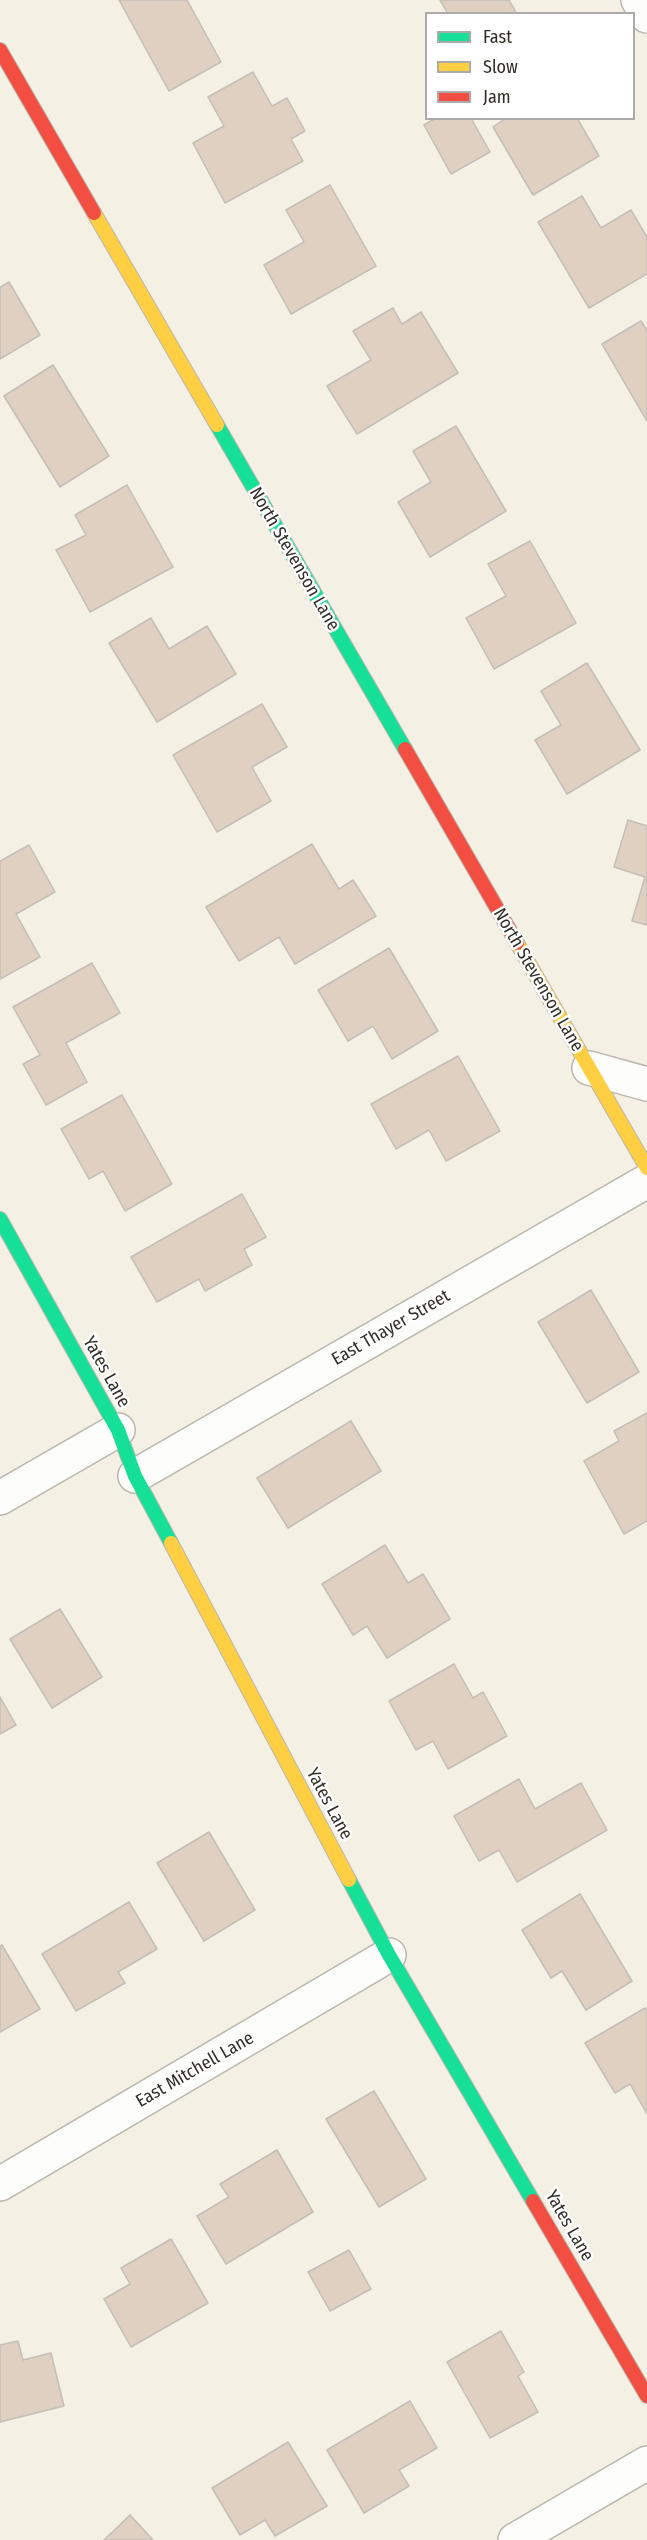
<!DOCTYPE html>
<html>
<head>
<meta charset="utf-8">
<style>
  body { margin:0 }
  #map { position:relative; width:647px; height:2540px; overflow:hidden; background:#f4f0e4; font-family:"Fira Sans Condensed",sans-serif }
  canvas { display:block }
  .legend { position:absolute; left:425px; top:12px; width:210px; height:108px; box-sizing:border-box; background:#fff; border:2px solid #adaba9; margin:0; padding:8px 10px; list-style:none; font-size:18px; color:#312e27 }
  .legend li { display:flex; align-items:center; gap:12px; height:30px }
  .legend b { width:30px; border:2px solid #adaba9 }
</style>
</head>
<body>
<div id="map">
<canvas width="647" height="2540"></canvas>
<ul class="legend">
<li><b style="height:8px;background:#16e098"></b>Fast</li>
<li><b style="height:8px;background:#ffcf43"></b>Slow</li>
<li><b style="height:8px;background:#f24e42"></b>Jam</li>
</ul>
</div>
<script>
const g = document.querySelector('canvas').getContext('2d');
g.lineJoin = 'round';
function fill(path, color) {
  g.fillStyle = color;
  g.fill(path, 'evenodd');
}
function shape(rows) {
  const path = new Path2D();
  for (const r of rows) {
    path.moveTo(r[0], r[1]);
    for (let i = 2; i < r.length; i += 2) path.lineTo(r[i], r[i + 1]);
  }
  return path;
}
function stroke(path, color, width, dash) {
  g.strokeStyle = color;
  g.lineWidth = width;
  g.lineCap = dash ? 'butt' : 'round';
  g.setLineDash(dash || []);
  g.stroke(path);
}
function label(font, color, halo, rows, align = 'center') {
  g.font = font + ' "Fira Sans Condensed",sans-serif';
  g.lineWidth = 5;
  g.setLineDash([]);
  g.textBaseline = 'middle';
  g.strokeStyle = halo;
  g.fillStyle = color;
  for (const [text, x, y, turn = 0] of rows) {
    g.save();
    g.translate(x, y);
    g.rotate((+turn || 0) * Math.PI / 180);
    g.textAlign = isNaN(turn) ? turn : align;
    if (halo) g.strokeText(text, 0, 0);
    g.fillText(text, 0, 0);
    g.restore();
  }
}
const building = shape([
  [119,0,187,0,221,62,169,91,119,0],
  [440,0,509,0,517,14,448,14,440,0],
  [253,72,272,106,287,98,305,131,291,139,303,161,225,203,193,143,224,126,208,97,253,72],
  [436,118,471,118,490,152,451,174,424,125,436,118],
  [506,118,577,118,599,156,533,195,493,127,506,118],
  [330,185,376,266,291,314,264,265,304,242,286,210,330,185],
  [582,196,601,228,631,210,647,237,647,274,589,308,538,222,582,196],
  [9,282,40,335,0,359,0,287,9,282],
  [393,308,402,324,421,312,458,373,357,434,327,386,371,360,353,331,393,308],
  [641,321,647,330,647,421,602,344,641,321],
  [53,365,109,456,60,487,4,396,53,365],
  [456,426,506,511,430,557,398,502,431,482,413,451,456,426],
  [127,485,173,567,90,612,56,550,86,535,75,515,127,485],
  [530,541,576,623,494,669,466,618,506,596,488,564,530,541],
  [151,618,169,649,207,626,236,674,157,722,109,643,151,618],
  [587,663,640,750,567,794,535,740,561,725,541,691,587,663],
  [262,704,287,747,252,767,271,801,217,832,173,755,262,704],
  [628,820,647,826,647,925,632,921,645,877,614,867,628,820],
  [312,844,339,889,353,880,376,916,295,964,279,937,239,961,206,907,312,844],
  [29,845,55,892,16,914,40,957,0,979,0,861,29,845],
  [389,948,438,1031,392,1059,373,1026,348,1041,318,990,389,948],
  [92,963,120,1013,66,1043,87,1082,46,1105,23,1064,40,1055,13,1007,92,963],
  [458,1056,500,1131,446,1161,429,1130,396,1149,371,1104,458,1056],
  [122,1095,172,1184,125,1211,103,1171,89,1179,61,1129,122,1095],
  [242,1194,266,1237,244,1249,252,1265,205,1291,199,1279,157,1302,131,1257,242,1194],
  [591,1290,639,1372,587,1403,538,1322,591,1290],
  [647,1413,647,1521,624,1534,584,1461,619,1441,614,1431,647,1413],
  [351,1421,381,1471,288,1528,257,1478,351,1421],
  [385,1545,408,1583,423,1574,450,1619,387,1658,367,1626,353,1635,322,1584,385,1545],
  [60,1609,102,1677,52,1708,10,1639,60,1609],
  [454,1664,473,1698,483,1692,507,1736,448,1769,433,1741,416,1750,389,1701,454,1664],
  [0,1697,16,1725,0,1734,0,1697],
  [519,1779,535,1809,581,1783,607,1830,517,1882,499,1850,479,1861,454,1816,519,1779],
  [209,1832,255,1910,204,1941,157,1863,209,1832],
  [580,1894,632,1981,586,2010,562,1971,551,1978,522,1930,580,1894],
  [129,1902,157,1949,118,1972,125,1983,76,2011,42,1954,129,1902],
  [2,1945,40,2009,0,2032,0,1946,2,1945],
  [645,2008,647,2011,647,2114,630,2084,615,2093,585,2043,645,2008],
  [374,2091,426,2179,379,2207,326,2119,374,2091],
  [277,2150,313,2212,226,2264,197,2216,229,2197,220,2184,277,2150],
  [171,2239,208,2303,131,2347,104,2299,130,2284,121,2268,171,2239],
  [349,2250,371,2289,330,2311,308,2272,349,2250],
  [501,2331,524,2372,518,2376,538,2412,490,2438,447,2362,501,2331],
  [18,2341,23,2360,51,2353,64,2406,0,2422,0,2345,18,2341],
  [410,2401,437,2448,399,2470,409,2486,364,2513,327,2450,410,2401],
  [288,2442,327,2506,275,2536,265,2520,240,2535,212,2488,288,2442],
  [130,2515,153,2540,104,2540,130,2515]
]);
fill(building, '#e0d0c2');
stroke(building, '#c4beb7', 1.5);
const street = shape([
  [638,0,647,16],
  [589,1068,647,1084],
  [135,1476,647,1181],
  [0,1498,118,1430],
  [0,2184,389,1955],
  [515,2540,647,2463]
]);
const fast = shape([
  [217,425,405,749],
  [0,1219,118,1430,135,1476,171,1543],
  [349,1880,389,1955,533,2201]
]);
const slow = shape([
  [94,213,217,425],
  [517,943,647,1168],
  [171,1543,349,1880]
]);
const jam = shape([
  [0,50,94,213],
  [405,749,517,943],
  [533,2201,647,2396]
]);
stroke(street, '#bab7ae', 36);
stroke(fast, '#bab7ae', 16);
stroke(slow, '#bab7ae', 16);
stroke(jam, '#bab7ae', 16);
stroke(street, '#fdfdfb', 33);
stroke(fast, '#16e098', 14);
stroke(slow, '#ffcf43', 14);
stroke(jam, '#f24e42', 14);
label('18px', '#312e27', '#fff', [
  ["North Stevenson Lane",294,559,60],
  ["North Stevenson Lane",538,980,60],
  ["East Thayer Street",391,1328,-30],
  ["Yates Lane",106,1372,61],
  ["Yates Lane",329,1804,62],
  ["East Mitchell Lane",195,2070,-30],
  ["Yates Lane",569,2226,60]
]);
</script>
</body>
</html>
